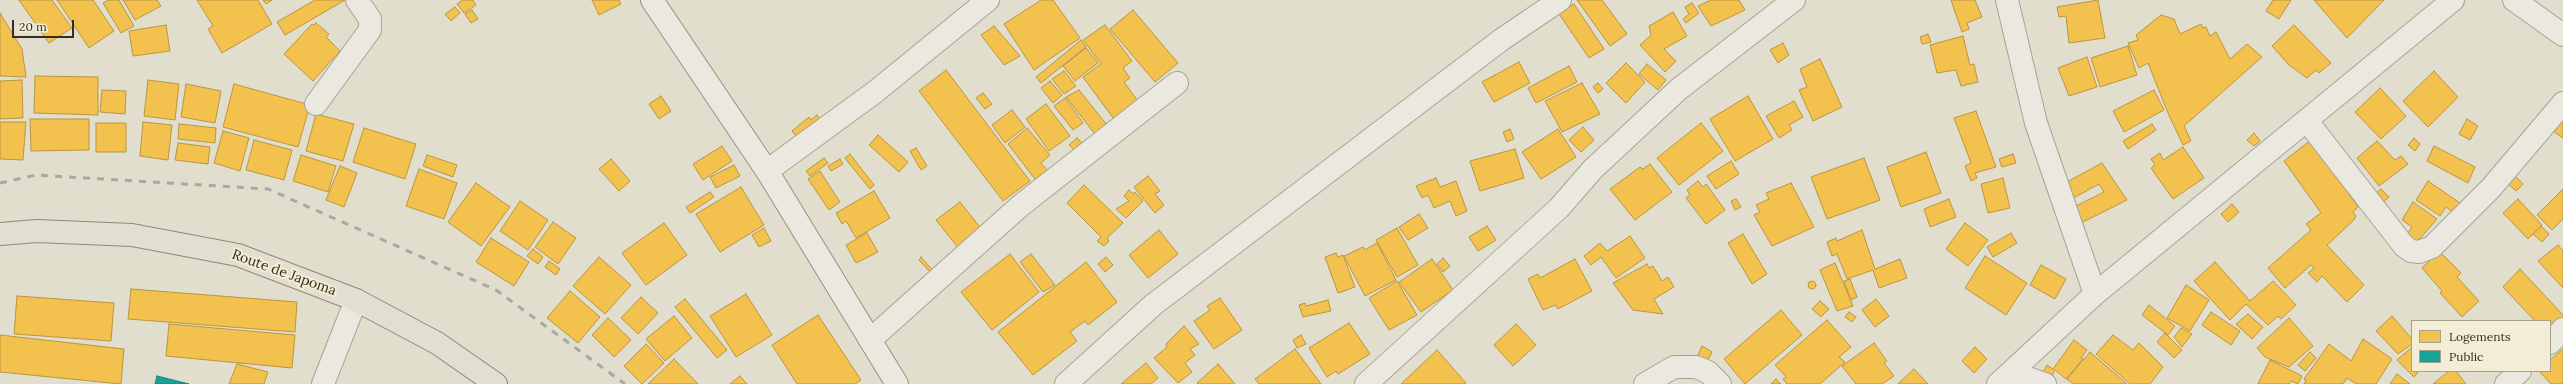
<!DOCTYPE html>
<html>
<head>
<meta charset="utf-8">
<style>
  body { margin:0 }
  #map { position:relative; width:2563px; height:384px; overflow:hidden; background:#e2decd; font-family:Lora,serif }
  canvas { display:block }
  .legend { position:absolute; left:2411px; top:320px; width:140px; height:52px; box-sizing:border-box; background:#f2edd4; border:1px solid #a6a08c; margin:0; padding:5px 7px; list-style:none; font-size:12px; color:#352d20 }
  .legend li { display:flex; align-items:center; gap:8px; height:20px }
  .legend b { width:20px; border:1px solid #a6a08c }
  .scale { position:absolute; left:12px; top:20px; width:62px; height:18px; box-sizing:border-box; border:2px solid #352d20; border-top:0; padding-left:5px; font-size:12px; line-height:14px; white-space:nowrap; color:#352d20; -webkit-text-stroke:3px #f2edd4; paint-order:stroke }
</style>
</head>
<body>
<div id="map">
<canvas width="2563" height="384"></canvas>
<ul class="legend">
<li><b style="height:11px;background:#f2c14e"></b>Logements</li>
<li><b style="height:11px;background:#17a398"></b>Public</li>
</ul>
<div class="scale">20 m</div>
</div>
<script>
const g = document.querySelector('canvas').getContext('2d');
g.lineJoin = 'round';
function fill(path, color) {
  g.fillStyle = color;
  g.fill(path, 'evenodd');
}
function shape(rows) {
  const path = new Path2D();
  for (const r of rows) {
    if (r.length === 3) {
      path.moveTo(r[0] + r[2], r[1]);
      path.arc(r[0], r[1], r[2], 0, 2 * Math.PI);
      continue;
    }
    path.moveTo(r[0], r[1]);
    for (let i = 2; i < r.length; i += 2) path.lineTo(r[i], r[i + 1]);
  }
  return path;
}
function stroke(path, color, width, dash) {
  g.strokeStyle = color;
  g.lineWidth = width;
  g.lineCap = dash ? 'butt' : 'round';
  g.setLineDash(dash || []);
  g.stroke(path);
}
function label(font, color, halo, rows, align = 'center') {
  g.font = font + ' Lora,serif';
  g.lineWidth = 4;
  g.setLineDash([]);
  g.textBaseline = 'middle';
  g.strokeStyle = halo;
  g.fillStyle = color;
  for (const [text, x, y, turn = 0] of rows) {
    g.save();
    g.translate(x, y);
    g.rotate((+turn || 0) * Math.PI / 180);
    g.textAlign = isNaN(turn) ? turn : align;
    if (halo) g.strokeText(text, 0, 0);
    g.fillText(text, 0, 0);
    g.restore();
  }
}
const homes = shape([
  [19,0,52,0,72,28,49,43,19,0],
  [57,0,93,0,114,31,89,48,57,0],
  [109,0,119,0,134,26,121,33,103,3,109,0],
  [123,0,157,0,161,6,135,20,123,0],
  [197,0,258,0,272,24,222,53,208,29,213,26,197,0],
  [263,0,272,0,266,4,263,0],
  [315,0,345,0,285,35,277,22,315,0],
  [463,0,473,0,476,5,464,13,457,4,463,0],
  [592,0,619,0,621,4,599,15,592,0],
  [1041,0,1053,0,1080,38,1034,70,1004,24,1041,0],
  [1577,0,1602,0,1627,34,1610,46,1577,0],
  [1711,0,1739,0,1745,10,1711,26,1698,6,1711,0],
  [1951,0,1975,0,1982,17,1967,23,1969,29,1962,32,1951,0],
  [2098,0,2105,38,2069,43,2066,16,2059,17,2057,7,2098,0],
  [2273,0,2291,0,2279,19,2266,11,2273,0],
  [2314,0,2384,0,2347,38,2314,0],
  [1692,3,1699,13,1686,23,1683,19,1689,14,1685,7,1692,3],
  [1574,4,1604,49,1589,58,1559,14,1574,4],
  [455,7,460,13,451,21,445,14,455,7],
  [472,10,478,19,471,23,465,14,472,10],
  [1133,10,1178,63,1155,82,1110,29,1133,10],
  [1673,12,1687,36,1664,49,1676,61,1665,72,1640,45,1651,35,1649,26,1673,12],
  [0,13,22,49,26,77,0,76,0,13],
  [2161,15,2174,19,2180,34,2201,24,2203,28,2206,27,2210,36,2216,32,2230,59,2247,44,2262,57,2184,126,2191,141,2183,145,2168,113,2148,63,2139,68,2128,43,2138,40,2136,35,2161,15],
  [316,23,329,34,326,37,340,51,313,81,284,54,312,24,314,25,316,23],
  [166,25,170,51,133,56,129,31,166,25],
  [1105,25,1132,61,1123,68,1130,78,1124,82,1141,105,1116,122,1083,77,1101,64,1083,40,1105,25],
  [2294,25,2331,63,2319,73,2316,70,2307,78,2289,65,2272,46,2294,25],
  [994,26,1020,56,1004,65,981,35,994,26],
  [1928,34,1931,42,1922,44,1920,37,1928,34],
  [1963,36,1970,65,1974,64,1978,82,1961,86,1956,70,1937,73,1930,45,1963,36],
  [1081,40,1086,47,1041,83,1036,77,1081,40],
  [1783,43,1789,55,1778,63,1770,50,1783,43],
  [2128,46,2137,75,2100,87,2091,58,2128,46],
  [1086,48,1098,63,1075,81,1063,66,1086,48],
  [2087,57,2097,87,2069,96,2058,68,2087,57],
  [1820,59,1842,107,1813,121,1799,90,1807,87,1800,69,1820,59],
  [1519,62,1530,83,1494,102,1482,82,1519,62],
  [1626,63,1645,82,1626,103,1606,83,1626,63],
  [1647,64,1666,80,1658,90,1639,74,1647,64],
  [1569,66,1577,82,1536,103,1528,88,1569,66],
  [946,70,1030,181,1003,201,919,91,946,70],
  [1064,71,1076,86,1064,94,1052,79,1064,71],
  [2434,71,2458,97,2428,127,2403,101,2434,71],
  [35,76,98,77,98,115,34,113,35,76],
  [22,80,23,118,0,119,0,81,22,80],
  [148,80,179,84,175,120,144,116,148,80],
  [1050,81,1062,95,1053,103,1041,88,1050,81],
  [1582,83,1600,114,1562,132,1545,101,1582,83],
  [1598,83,1603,89,1598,93,1593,87,1598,83],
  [186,84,221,91,215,123,181,117,186,84],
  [234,84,310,105,298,147,223,127,234,84],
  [2380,88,2406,116,2381,139,2355,112,2380,88],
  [102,90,126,91,125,114,100,112,102,90],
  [1079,90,1107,125,1095,134,1066,97,1079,90],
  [2154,90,2164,110,2124,132,2113,111,2154,90],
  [983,93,992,104,985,109,976,98,983,93],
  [661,96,671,111,659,119,649,104,661,96],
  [1748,96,1773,139,1735,161,1710,119,1748,96],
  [1065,98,1083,123,1073,130,1054,106,1065,98],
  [1794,101,1803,117,1789,125,1792,130,1779,138,1766,116,1794,101],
  [1046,104,1070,136,1049,151,1026,119,1046,104],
  [1012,110,1025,127,1005,143,992,125,1012,110],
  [1976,111,1996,167,1975,173,1977,178,1971,181,1965,166,1971,163,1954,118,1976,111],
  [316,114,354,124,343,161,306,151,316,114],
  [817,115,821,120,801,142,792,131,809,117,811,120,817,115],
  [30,119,89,119,89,150,31,151,30,119],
  [2467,119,2478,126,2470,140,2459,134,2467,119],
  [2563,119,2563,138,2554,132,2563,119],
  [0,122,26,122,23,160,0,159,0,122],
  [143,122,172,125,168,160,140,156,143,122],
  [96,123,126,123,126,152,96,152,96,123],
  [1701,123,1723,151,1679,185,1657,158,1701,123],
  [179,124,216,128,215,143,178,139,179,124],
  [2152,124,2156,130,2128,149,2123,141,2152,124],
  [1583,127,1594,140,1581,152,1569,140,1583,127],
  [364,128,416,144,405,179,353,162,364,128],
  [1027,128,1050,155,1041,163,1051,174,1038,183,1008,144,1027,128],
  [1510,129,1514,139,1507,142,1503,132,1510,129],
  [1558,129,1576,157,1541,179,1522,152,1558,129],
  [223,131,249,138,240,171,214,163,223,131],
  [2254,133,2260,141,2254,146,2247,140,2254,133],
  [878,135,908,162,899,172,869,145,878,135],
  [1077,138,1085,146,1077,153,1069,145,1077,138],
  [2414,138,2420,144,2415,151,2408,145,2414,138],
  [254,140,292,150,284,180,246,170,254,140],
  [2311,140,2358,207,2353,212,2356,216,2353,221,2327,245,2364,285,2347,302,2322,276,2317,282,2308,273,2314,268,2311,265,2285,288,2268,268,2311,230,2306,224,2321,213,2284,161,2311,140],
  [2377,141,2395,160,2401,156,2408,164,2379,186,2357,158,2377,141],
  [178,143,210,147,208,164,175,160,178,143],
  [722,146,732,161,703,180,693,164,722,146],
  [2434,146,2475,167,2468,183,2427,161,2434,146],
  [2183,147,2204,178,2173,199,2151,168,2155,165,2151,159,2160,153,2163,160,2183,147],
  [916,148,927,166,921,170,910,151,916,148],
  [1515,149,1524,178,1480,191,1470,161,1515,149],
  [1926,152,1941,193,1901,207,1887,167,1926,152],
  [850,154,874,185,870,189,845,158,850,154],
  [2013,154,2016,163,2002,167,1999,159,2013,154],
  [301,155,336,166,328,192,293,181,301,155],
  [427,155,457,165,453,177,423,166,427,155],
  [824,158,828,163,810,176,806,171,824,158],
  [1864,158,1880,200,1827,219,1811,177,1864,158],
  [611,159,630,181,619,191,599,169,611,159],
  [840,159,843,164,831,171,828,166,840,159],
  [1731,161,1739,174,1716,189,1707,176,1731,161],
  [2102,163,2127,200,2077,225,2072,208,2104,192,2099,184,2070,200,2065,183,2102,163],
  [1650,164,1672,192,1635,220,1610,189,1640,167,1643,169,1650,164],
  [734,165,740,176,716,188,710,177,734,165],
  [340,166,357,173,344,207,326,200,340,166],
  [419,169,457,183,444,219,406,206,419,169],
  [820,171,840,202,829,210,808,179,820,171],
  [1148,176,1160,191,1155,194,1164,205,1155,213,1134,187,1148,176],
  [2515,176,2523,184,2516,191,2508,184,2515,176],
  [1436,178,1440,187,1456,181,1467,211,1456,216,1450,201,1434,208,1428,195,1422,198,1416,186,1436,178],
  [2003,178,2010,208,1988,213,1981,184,2003,178],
  [1698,181,1703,187,1706,184,1725,210,1706,224,1686,198,1690,195,1687,190,1698,181],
  [2428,181,2463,205,2456,215,2446,207,2440,216,2416,200,2428,181],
  [476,183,510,207,481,246,448,222,476,183],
  [1791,183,1814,227,1772,246,1754,215,1760,212,1756,205,1769,199,1766,193,1791,183],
  [1084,185,1123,223,1107,238,1109,241,1104,246,1097,241,1101,237,1067,203,1084,185],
  [741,187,764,225,720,252,696,214,741,187],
  [2381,189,2389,197,2381,204,2373,196,2381,189],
  [2563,189,2563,219,2552,230,2537,215,2563,189],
  [1129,190,1133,194,1135,192,1143,201,1126,218,1116,209,1129,201,1124,196,1129,190],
  [874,191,890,218,856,238,846,221,842,224,836,213,874,191],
  [710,192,714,197,690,213,686,207,710,192],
  [1736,199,1741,207,1735,210,1731,201,1736,199],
  [1949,199,1956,217,1930,227,1924,209,1949,199],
  [2518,199,2542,225,2528,239,2503,213,2518,199],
  [520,201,548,220,528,250,500,231,520,201],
  [960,202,987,236,963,254,936,220,960,202],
  [2413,202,2437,219,2416,243,2406,236,2412,227,2402,220,2413,202],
  [2232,204,2239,212,2228,222,2221,214,2232,204],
  [1419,214,1428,228,1408,240,1399,227,1419,214],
  [553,222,576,238,558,264,535,247,553,222],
  [664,223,687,255,646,285,622,253,664,223],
  [1965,223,1988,240,1968,266,1946,249,1965,223],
  [1487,226,1496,240,1478,251,1469,237,1487,226],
  [2541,226,2549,234,2542,242,2533,234,2541,226],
  [764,228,771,241,759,247,752,235,764,228],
  [1397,228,1418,265,1397,277,1376,240,1397,228],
  [1159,230,1178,254,1148,278,1129,255,1159,230],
  [1862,230,1875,269,1900,259,1907,278,1879,288,1873,270,1847,279,1837,254,1832,256,1827,242,1836,238,1837,241,1862,230],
  [867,233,878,252,856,263,846,245,867,233],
  [2011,233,2017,243,1993,257,1987,247,2011,233],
  [1743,234,1767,274,1752,284,1728,243,1743,234],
  [1630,236,1645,258,1616,278,1601,257,1591,265,1584,256,1600,243,1607,251,1630,236],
  [491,238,529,262,514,286,476,262,491,238],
  [1377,243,1396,280,1365,296,1344,256,1363,247,1365,250,1377,243],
  [2558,245,2563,251,2563,288,2538,261,2558,245],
  [533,249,543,257,538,264,527,256,533,249],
  [2439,251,2461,273,2457,277,2479,301,2462,317,2440,293,2442,291,2422,268,2439,251],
  [1336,253,1338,257,1343,255,1355,287,1338,293,1325,257,1336,253],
  [1010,254,1039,292,992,330,961,292,1010,254],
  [1031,254,1055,285,1043,292,1020,262,1031,254],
  [1985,256,2027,283,2006,315,1965,288,1985,256],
  [599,257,631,285,605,314,573,286,599,257],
  [921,257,935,273,933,275,919,260,921,257],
  [1106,257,1113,265,1105,272,1098,264,1106,257],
  [1443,258,1450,266,1443,272,1437,264,1443,258],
  [1432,259,1453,290,1421,312,1399,282,1432,259],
  [1575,259,1592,291,1558,309,1555,305,1543,310,1528,279,1538,274,1540,278,1575,259],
  [549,261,560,269,556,275,545,267,549,261],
  [1086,262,1117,302,1088,325,1085,321,1070,332,1077,341,1033,375,998,332,1086,262],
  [2215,262,2250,301,2273,281,2296,305,2281,319,2278,316,2268,325,2246,304,2230,320,2194,281,2215,262],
  [1835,263,1853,306,1837,311,1820,270,1835,263],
  [1647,264,1649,268,1653,266,1662,281,1668,277,1674,287,1654,299,1663,314,1633,310,1613,283,1647,264],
  [2041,265,2066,279,2055,299,2030,285,2041,265],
  [2520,269,2563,315,2563,320,2550,333,2550,321,2535,321,2503,287,2520,269],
  [1850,279,1857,297,1851,300,1844,281,1850,279],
  [1812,285,4],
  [1397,281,1417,315,1389,330,1369,298,1397,281],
  [2186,285,2209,300,2190,331,2167,318,2186,285],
  [131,289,297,302,295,332,128,319,131,289],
  [570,291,600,317,578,343,547,318,570,291],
  [746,294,772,335,736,357,710,316,746,294],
  [17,296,114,303,111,341,14,334,17,296],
  [641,297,658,313,638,334,621,318,641,297],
  [1220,298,1242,330,1214,349,1194,321,1210,310,1207,306,1220,298],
  [685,299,727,350,717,358,675,307,685,299],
  [1876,299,1889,316,1875,327,1862,310,1876,299],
  [1328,300,1331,311,1303,317,1299,305,1305,303,1306,306,1328,300],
  [1820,301,1829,309,1821,317,1812,309,1820,301],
  [2149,305,2175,326,2168,335,2142,315,2149,305],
  [1781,310,1802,335,1745,384,1724,359,1781,310],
  [1849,312,1856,317,1852,322,1845,317,1849,312],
  [2211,312,2240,331,2231,345,2202,325,2211,312],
  [2248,314,2263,327,2252,339,2236,324,2248,314],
  [818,315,861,380,855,384,797,384,772,345,818,315],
  [674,316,692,338,665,361,646,339,674,316],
  [2392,316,2412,339,2412,344,2398,354,2376,331,2392,316],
  [608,318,631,340,614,357,592,335,608,318],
  [2289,318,2313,346,2289,367,2265,357,2257,348,2289,318],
  [1827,320,1851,347,1839,357,1845,362,1820,384,1787,384,1783,379,1786,377,1775,365,1827,320],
  [1349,323,1370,354,1338,374,1336,371,1327,377,1309,348,1349,323],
  [169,324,295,335,292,368,166,356,169,324],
  [1516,324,1536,345,1513,366,1494,345,1516,324],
  [1184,326,1199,344,1190,349,1195,355,1185,363,1192,372,1178,383,1154,358,1167,347,1166,344,1184,326],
  [2181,328,2192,334,2182,347,2174,337,2181,328],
  [2165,333,2182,350,2174,358,2157,342,2165,333],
  [0,335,124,349,121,384,0,372,0,335],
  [1301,335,1306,344,1297,348,1293,340,1301,335],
  [2113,335,2133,350,2139,343,2163,367,2150,384,2130,384,2096,354,2113,335],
  [2363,339,2392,359,2376,384,2356,384,2347,378,2343,384,2304,384,2306,380,2304,379,2329,344,2351,361,2363,339],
  [2074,340,2087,350,2081,358,2083,359,2066,379,2055,370,2051,377,2043,372,2047,365,2053,369,2074,340],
  [1874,343,1887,361,1884,363,1894,376,1882,384,1856,384,1842,366,1874,343],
  [646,344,664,363,642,384,624,366,646,344],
  [1702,346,1712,352,1707,362,1697,357,1702,346],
  [1975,347,1987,359,1974,373,1962,361,1975,347],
  [2412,347,2412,371,2419,371,2414,377,2397,360,2412,347],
  [1295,349,1321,384,1259,384,1255,379,1295,349],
  [2563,349,2563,384,2551,384,2539,371,2550,371,2550,360,2563,349],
  [1437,350,1466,383,1465,384,1401,384,1437,350],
  [2090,352,2127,384,2073,384,2067,379,2090,352],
  [2310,352,2316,358,2305,371,2298,365,2310,352],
  [674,359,698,384,648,384,674,359],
  [2270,360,2302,376,2298,384,2291,381,2289,384,2258,384,2270,360],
  [1146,363,1158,378,1151,384,1121,384,1146,363],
  [237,364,268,372,264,384,229,384,237,364],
  [1218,364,1235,384,1198,384,1197,383,1218,364],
  [1914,369,1928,384,1898,384,1914,369],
  [2449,371,2456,371,2466,384,2433,384,2449,371],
  [2397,374,2410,384,2390,384,2397,374],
  [740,376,747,384,730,384,740,376],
  [1776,379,1781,384,1771,384,1776,379]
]);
fill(homes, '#f2c14e');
stroke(homes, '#b99540', 1);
const public = shape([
  [157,376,189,384,155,384,157,376]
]);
fill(public, '#17a398');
stroke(public, '#208074', 1);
const street = shape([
  [2007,0,2036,123,2095,294],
  [2514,0,2563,35],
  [316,104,370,30,370,19,357,0],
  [2307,121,2404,246,2411,251,2419,252,2432,247,2491,188,2563,103],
  [767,171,875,92,988,0],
  [870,340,1020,206,1177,83],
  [2550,343,2563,329],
  [2011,372,2045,384],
  [323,384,356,300],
  [1066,384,1153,305,1501,40,1560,0],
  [1366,384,1559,208,1593,169,1679,89,1794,0],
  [1645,384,1674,367,1696,367,1708,372,1720,384],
  [1998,384,2095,294,2453,0],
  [2506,384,2520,371]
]);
const secondary = shape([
  [652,0,767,171,897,384]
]);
const primary = shape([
  [0,234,37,231,132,235,238,255,356,300,437,343,496,384]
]);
stroke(street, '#a7a396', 24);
stroke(secondary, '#979286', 24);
stroke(primary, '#8d887d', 24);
stroke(street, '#eae8df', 22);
stroke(secondary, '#eae8df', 22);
stroke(primary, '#e2dfd0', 22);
stroke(shape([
  [0,183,36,175,268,189,496,290,625,384]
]), '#aaa89f', 3, [7, 7]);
label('14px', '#352d20', '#f2edd4', [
  ["Route de Japoma",284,273,20]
]);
</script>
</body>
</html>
